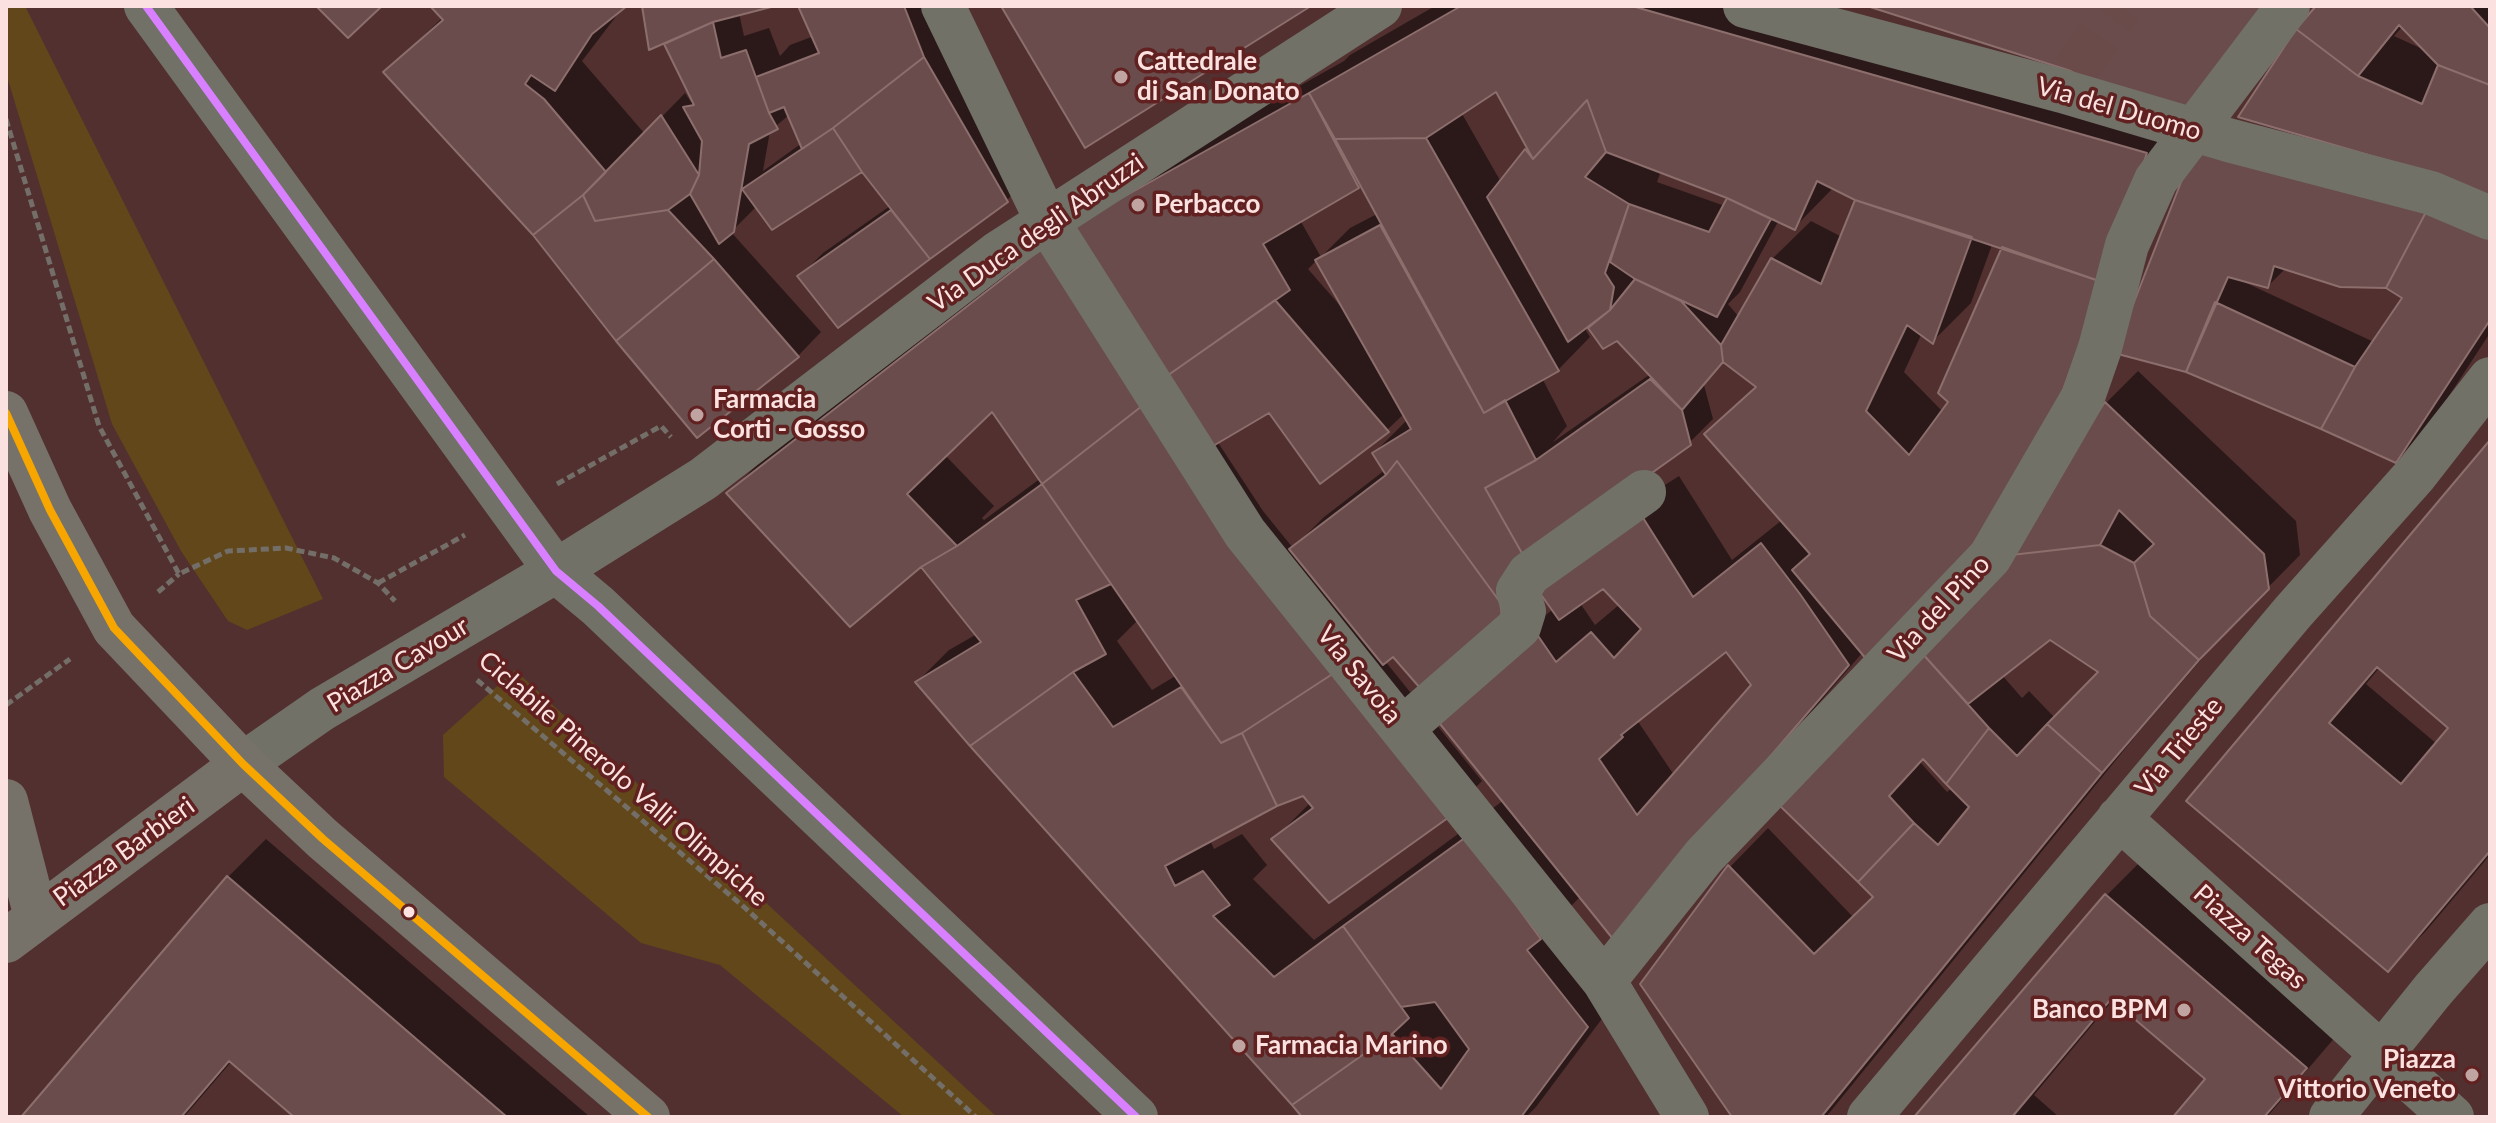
<!DOCTYPE html>
<html>
<head>
<meta charset="utf-8">
<style>
  body { margin:0 }
  #map { position:relative; width:2496px; height:1123px; overflow:hidden; background:#523030; font-family:Lato,sans-serif }
  canvas { display:block }
  .frame { position:absolute; inset:0; border:8px solid #fbe2e0; pointer-events:none }
</style>
</head>
<body>
<div id="map">
<canvas width="2496" height="1123"></canvas>
<div class="frame"></div>
</div>
<script>
const g = document.querySelector('canvas').getContext('2d');
g.lineJoin = 'round';
function fill(path, color) {
  g.fillStyle = color;
  g.fill(path, 'evenodd');
}
function shape(rows) {
  const path = new Path2D();
  for (const r of rows) {
    path.moveTo(r[0], r[1]);
    for (let i = 2; i < r.length; i += 2) path.lineTo(r[i], r[i + 1]);
  }
  return path;
}
function stroke(path, color, width, dash) {
  g.strokeStyle = color;
  g.lineWidth = width;
  g.lineCap = dash ? 'butt' : 'round';
  g.setLineDash(dash || []);
  g.stroke(path);
}
function label(font, color, halo, rows, align = 'center') {
  g.font = font + ' Lato,sans-serif';
  g.lineWidth = 7;
  g.setLineDash([]);
  g.textBaseline = 'middle';
  g.strokeStyle = halo;
  g.fillStyle = color;
  for (const [text, x, y, turn = 0] of rows) {
    g.save();
    g.translate(x, y);
    g.rotate((+turn || 0) * Math.PI / 180);
    g.textAlign = isNaN(turn) ? turn : align;
    if (halo) g.strokeText(text, 0, 0);
    g.fillText(text, 0, 0);
    g.restore();
  }
}
fill(shape([
  [6,6,25,6,323,599,247,630,228,621,181,551,112,424,6,73],
  [515,670,997,1117,904,1117,720,965,641,943,444,777,443,735]
]), '#61471a');
fill(shape([
  [433,6,624,6,582,61,645,134,685,93,691,102,694,99,644,6,768,6,739,13,744,36,769,28,780,56,790,45,814,36,801,6,949,6,1039,168,1007,200,929,258,800,276,823,253,890,206,862,170,757,206,731,232,821,332,798,356,697,435,534,233,386,72,443,17],
  [789,115,802,143,763,171,770,131],
  [1435,6,1804,6,2184,114,1863,652,1651,898,1581,896,1565,912,1625,988,1536,1107,1526,1117,1304,1117,917,682,949,650,977,634,921,565,729,493,767,455,1103,196,1344,61,1350,55],
  [1497,89,1529,148,1501,182,1461,112],
  [1661,171,1730,197,1725,206,1657,182],
  [1360,185,1377,214,1350,228,1321,257,1300,220],
  [1834,187,1857,199,1842,237,1811,221,1772,259,1739,317,1728,304,1740,292,1779,220,1794,228],
  [1993,242,2004,246,1951,402,1943,412,1904,372,1922,333,1933,341,1971,303],
  [1317,260,1344,308,1343,309,1308,269],
  [1601,315,1649,375,1553,442,1567,426,1542,378,1558,370,1590,337,1584,327],
  [1725,361,1757,385,1707,434,1782,520,1732,560,1679,476,1572,544,1553,609,1473,676,1504,800,1314,940,1253,879,1267,865,1242,834,1214,849,1210,840,1276,804,1304,793,1311,802,1274,839,1450,813,1482,781,1385,661,1689,443,1713,419,1704,385],
  [992,409,1041,478,984,520,982,518,994,506,945,455],
  [1269,411,1387,430,1404,414,1407,420,1374,453,1385,470,1324,517,1293,548,1263,511,1217,441],
  [1603,586,1620,604,1595,625,1580,603],
  [1138,620,1177,675,1152,690,1117,641],
  [1726,649,1753,685,1674,775,1637,720],
  [2319,6,2490,6,2490,333,2428,428,2396,460,2189,371,2117,351,2311,140],
  [2403,26,2427,51,2394,36],
  [2286,268,2387,286,2405,297,2374,342,2242,281,2243,279,2268,286],
  [2138,371,2296,521,2300,555,2231,625,2138,733,1826,1117,1734,1117,1730,867,1768,828,1853,917,1875,897,1775,799,2071,454,2106,403],
  [2050,638,2101,672,2055,718,2029,691,2022,698,2002,675],
  [1924,757,1952,788,1947,792,1920,762],
  [2490,445,2490,855,2426,931,2388,969,2189,801],
  [2380,667,2451,728,2437,744,2366,684],
  [266,839,590,1117,297,1117,232,1061,184,1117,23,1117,228,877],
  [2145,857,2343,1028,2267,1117,2175,1117,2208,1079,2114,999,2034,1095,2059,1117,1916,1117,2107,895]
]), '#0007');
const building = shape([
  [316,6,382,6,348,38,316,6],
  [430,6,627,6,592,34,555,91,531,75,525,84,544,99,606,172,583,195,533,235,383,72,443,20,430,6],
  [642,6,775,6,713,22,649,50,642,6],
  [798,6,904,6,924,57,833,128,802,149,784,107,769,113,756,77,819,53,798,6],
  [1001,6,1311,6,1085,148,1001,6],
  [1461,6,1632,6,2147,153,2102,282,1855,200,1817,181,1795,230,1727,198,1606,152,1587,100,1533,159,1496,92,1426,138,1335,139,1309,93,1461,6],
  [1867,6,2265,6,2183,113,2074,72,1867,6],
  [2316,6,2470,6,2490,28,2490,85,2438,65,2399,25,2358,76,2296,29,2316,6],
  [713,22,721,58,746,50,769,113,778,129,749,144,734,232,719,244,690,194,699,175,702,141,683,107,694,105,664,44,713,22],
  [2296,29,2358,76,2422,104,2438,65,2490,85,2490,197,2420,170,2238,117,2296,29],
  [924,57,1008,202,930,259,862,172,833,128,924,57],
  [1309,93,1359,188,1263,244,1290,290,1164,378,1068,228,1309,93],
  [1587,100,1606,152,1585,177,1629,204,1605,273,1614,287,1610,310,1568,342,1487,197,1525,149,1533,159,1587,100],
  [661,115,699,175,690,194,668,210,595,221,583,195,661,115],
  [833,128,862,172,772,230,742,189,833,128],
  [1426,138,1559,371,1484,413,1335,139,1426,138],
  [2194,149,2426,212,2386,288,2340,287,2274,266,2268,288,2228,277,2186,372,2114,353,2194,149],
  [583,195,595,221,668,210,714,259,616,341,533,235,583,195],
  [1727,198,1771,219,1717,317,1635,279,1610,262,1629,204,1709,232,1727,198],
  [1855,200,1972,237,1933,344,1907,325,1866,411,1909,455,1948,402,1938,393,2002,247,2102,282,2039,457,1949,585,1867,660,1792,570,1810,554,1704,434,1756,387,1723,362,1721,345,1771,258,1821,284,1855,200],
  [891,210,930,259,838,328,797,276,891,210],
  [2426,212,2490,237,2490,320,2396,463,2321,429,2355,367,2402,298,2386,288,2426,212],
  [1380,225,1484,413,1505,400,1536,460,1485,488,1527,562,1500,602,1397,461,1386,475,1372,453,1411,429,1315,260,1380,225],
  [1045,246,1142,406,1042,484,992,412,907,494,957,546,921,567,850,627,726,493,1045,246],
  [714,259,799,357,697,438,616,341,714,259],
  [1635,279,1681,301,1721,345,1723,362,1682,410,1617,341,1603,349,1588,328,1610,310,1635,279],
  [1275,300,1389,432,1320,484,1269,413,1213,446,1164,378,1275,300],
  [2215,302,2355,367,2321,429,2186,372,2215,302],
  [1650,379,1682,410,1691,445,1527,562,1485,488,1536,460,1650,379],
  [2105,402,2264,554,2269,589,2199,660,2150,616,2134,563,2154,544,2119,510,2100,545,2011,555,2069,453,2105,402],
  [1142,406,1334,673,1242,733,1221,743,1042,484,1142,406],
  [2490,440,2490,851,2388,972,2186,801,2490,440],
  [2377,667,2448,728,2401,784,2329,723,2377,667],
  [1397,461,1500,602,1504,629,1427,696,1393,657,1383,665,1289,549,1386,475,1397,461],
  [1042,484,1111,584,1076,600,1106,654,1073,672,970,746,915,682,981,642,921,567,957,546,1042,484],
  [1640,513,1693,597,1761,543,1800,594,1849,665,1613,939,1432,714,1534,630,1556,662,1591,632,1614,658,1641,629,1603,589,1559,620,1532,582,1640,513],
  [1726,652,1751,685,1637,815,1599,759,1623,737,1621,735,1726,652],
  [2100,545,2134,563,2150,616,2199,660,2102,773,2047,724,2098,672,2050,640,1968,704,1921,652,2011,555,2100,545],
  [1921,652,1989,728,1946,784,1923,759,1889,796,1914,823,1858,882,1773,799,1921,652],
  [1073,672,1113,727,1181,687,1221,743,1242,733,1277,806,1165,866,1175,886,1203,871,1230,905,1213,916,1274,977,1343,926,1409,1018,1392,1034,1292,1105,970,746,1073,672],
  [1334,673,1452,815,1329,903,1271,839,1313,808,1303,796,1277,806,1242,733,1334,673],
  [2047,724,2102,773,1821,1117,1732,1117,1640,984,1728,865,1814,954,1873,897,1858,882,1914,823,1938,845,1969,807,1946,784,1989,728,2017,756,2047,724],
  [1466,837,1541,939,1527,950,1588,1027,1521,1117,1302,1117,1292,1105,1392,1034,1441,1089,1469,1049,1435,1002,1401,1007,1343,926,1466,837],
  [227,876,507,1117,294,1117,229,1061,181,1117,21,1117,227,876],
  [2105,894,2307,1068,2264,1117,2173,1117,2205,1079,2111,999,2012,1117,1914,1117,2105,894]
]);
fill(building, '#694c4b');
stroke(building, '#8c6e6d', 2);
stroke(shape([
  [2074,72,2120,6]
]), '#6b4b4a', 44, [44, 22]);
stroke(shape([
  [6,119,99,426,179,574,228,551,286,548,334,558,378,583,395,601],
  [557,484,661,426,671,437],
  [378,583,465,535],
  [158,592,179,574],
  [477,680,744,907,976,1117],
  [6,705,70,659]
]), '#736e67', 5, [8, 4]);
stroke(shape([
  [146,6,556,571,598,606,1136,1117],
  [943,6,1047,221,1245,533,1604,981,1687,1117],
  [1745,6,2062,91,2228,140,2431,193,2490,218],
  [1402,729,1519,627,1524,611,1518,591,1529,574,1644,492],
  [243,764,322,709,556,571,703,479,998,253,1380,6],
  [2119,818,2452,1117],
  [1604,981,1704,856,1990,557,2083,397,2100,348,2127,245,2156,180,2288,6],
  [1869,1117,2293,612,2416,474,2490,379],
  [2331,1117,2433,990,2490,925]
]), '#717168', 44);
stroke(shape([
  [6,413,50,510,114,628,243,764,323,839,648,1117],
  [6,801,36,917],
  [6,941,243,764]
]), '#767269', 44);
stroke(shape([
  [6,413,50,510,114,628,243,764,323,839,648,1117]
]), '#f7a600', 8);
stroke(shape([
  [146,6,556,571,598,606,1136,1117]
]), '#d880ff', 8);
for (const [x, y, r, color] of [
  [1121,77,8,"#c0a4a2"],
  [1138,205,8,"#c0a4a2"],
  [697,415,8,"#c0a4a2"],
  [409,912,7,"#fbe2e0"],
  [2184,1010,8,"#c0a4a2"],
  [1239,1046,8,"#c0a4a2"],
  [2472,1075,8,"#c0a4a2"]
]) {
  const dot = new Path2D();
  dot.arc(x, y, r, 0, 2 * Math.PI);
  g.fillStyle = color;
  g.fill(dot);
  stroke(dot, '#612121', 3);
}
label('bold 26px', '#fbe2e0', '#612121', [
  ["Cattedrale",1137,62],
  ["di San Donato",1137,92],
  ["Perbacco",1154,205],
  ["Farmacia",713,400],
  ["Corti - Gosso",713,430],
  ["Banco BPM",2168,1010,"right"],
  ["Farmacia Marino",1255,1046],
  ["Piazza",2456,1060,"right"],
  ["Vittorio Veneto",2456,1090,"right"]
], 'left');
label('26px', '#fbe2e0', '#612121', [
  ["Via del Duomo",2119,109,16],
  ["Via Duca degli Abruzzi",1036,233,-35],
  ["Via del Pino",1939,609,-47],
  ["Piazza Cavour",398,665,-31],
  ["Via Savoia",1359,675,51],
  ["Via Trieste",2179,747,-50],
  ["Ciclabile Pinerolo Valli Olimpiche",623,779,41],
  ["Piazza Barbieri",124,852,-36],
  ["Piazza Tegas",2250,937,42]
]);
</script>
</body>
</html>
